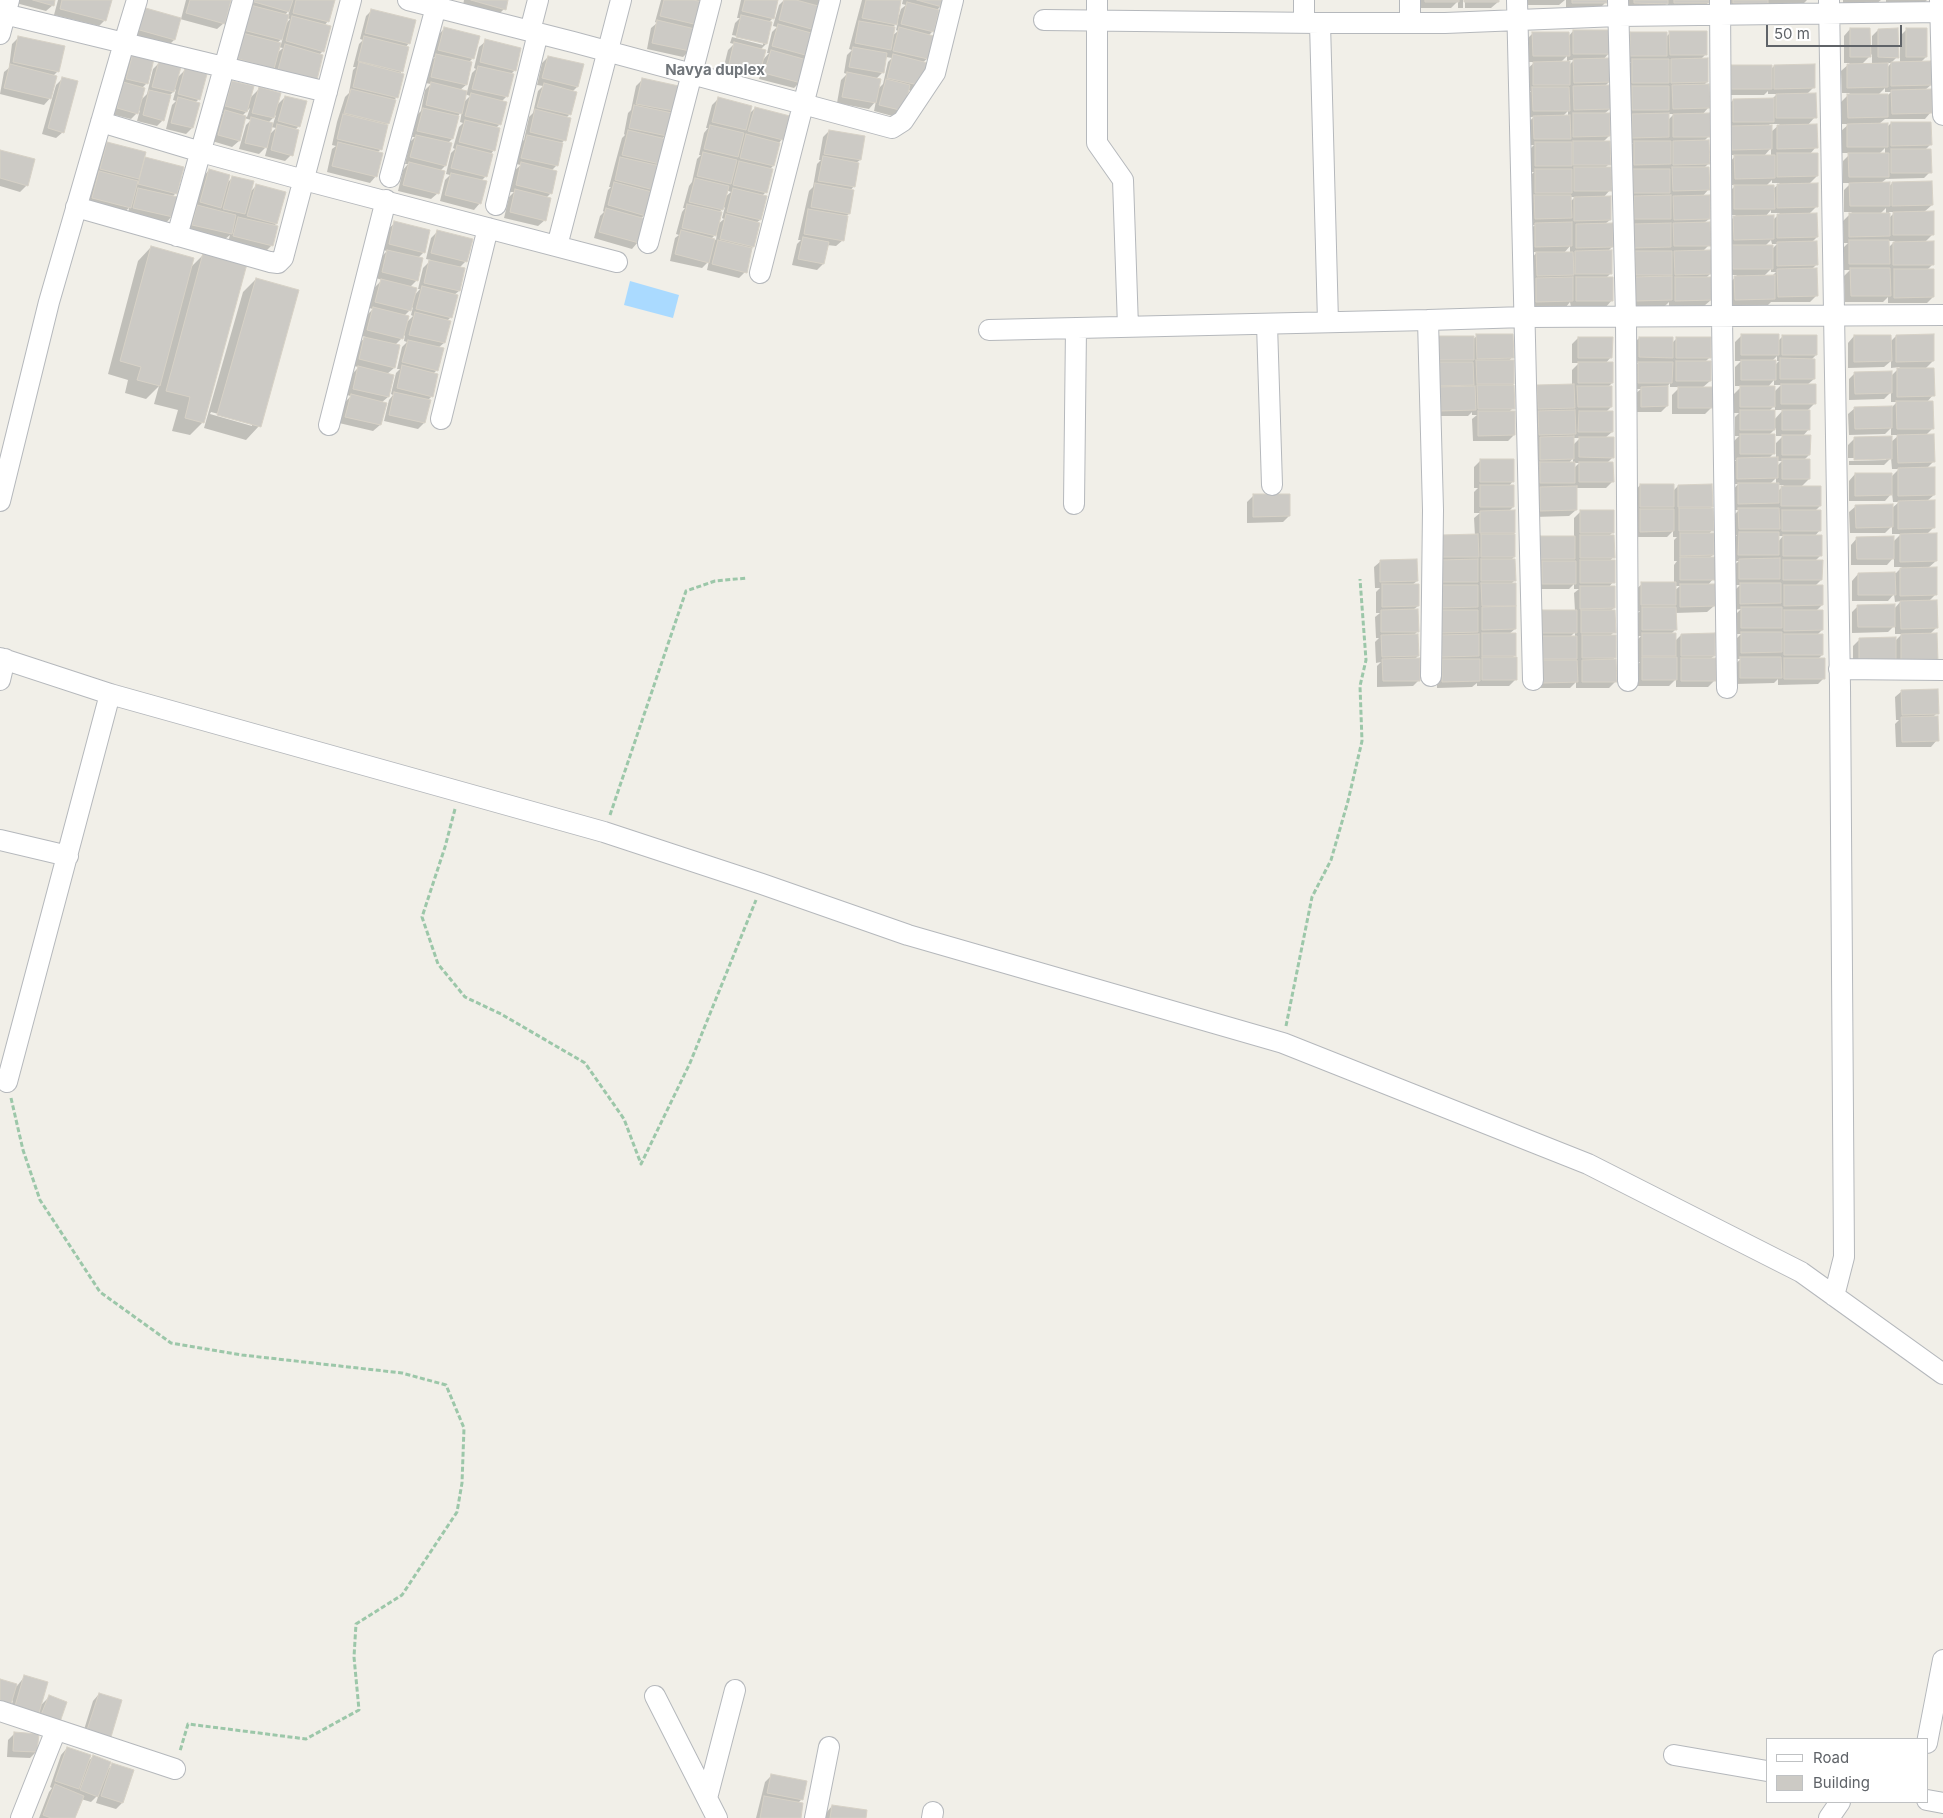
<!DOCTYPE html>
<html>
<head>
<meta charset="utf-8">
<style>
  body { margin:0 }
  #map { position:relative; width:1943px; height:1818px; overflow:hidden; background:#f1efe8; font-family:Inter,sans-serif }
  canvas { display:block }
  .legend { position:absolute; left:1766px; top:1738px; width:162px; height:65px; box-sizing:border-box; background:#fff; border:1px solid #bfc1c3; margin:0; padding:6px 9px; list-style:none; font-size:15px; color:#5f6368 }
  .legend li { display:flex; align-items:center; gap:10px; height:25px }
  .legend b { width:25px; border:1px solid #bfc1c3 }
  .scale { position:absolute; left:1766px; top:25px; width:136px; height:22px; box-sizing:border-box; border:2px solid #5f6368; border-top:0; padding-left:6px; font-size:15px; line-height:18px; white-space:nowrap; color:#5f6368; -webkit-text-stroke:4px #fff; paint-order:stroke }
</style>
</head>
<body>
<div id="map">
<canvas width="1943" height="1818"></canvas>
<ul class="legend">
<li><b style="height:6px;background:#fff"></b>Road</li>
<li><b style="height:14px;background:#cccac5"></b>Building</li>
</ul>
<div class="scale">50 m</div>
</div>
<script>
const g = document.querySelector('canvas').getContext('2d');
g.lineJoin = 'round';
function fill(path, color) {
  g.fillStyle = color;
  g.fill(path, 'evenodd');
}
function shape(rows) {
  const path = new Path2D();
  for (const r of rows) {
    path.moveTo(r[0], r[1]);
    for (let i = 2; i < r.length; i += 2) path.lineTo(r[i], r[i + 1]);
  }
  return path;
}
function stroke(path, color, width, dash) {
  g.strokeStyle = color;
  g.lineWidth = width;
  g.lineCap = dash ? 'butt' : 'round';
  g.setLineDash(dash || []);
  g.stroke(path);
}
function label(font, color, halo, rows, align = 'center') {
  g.font = font + ' Inter,sans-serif';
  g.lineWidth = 4;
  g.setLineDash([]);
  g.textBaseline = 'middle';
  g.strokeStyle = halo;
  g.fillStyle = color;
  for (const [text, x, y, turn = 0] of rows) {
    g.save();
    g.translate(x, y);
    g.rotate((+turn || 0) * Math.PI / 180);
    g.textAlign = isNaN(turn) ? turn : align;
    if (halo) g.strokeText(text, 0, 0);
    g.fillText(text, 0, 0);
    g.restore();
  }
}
fill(shape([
  [630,281,679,295,673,318,624,305]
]), '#aadaff');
fill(shape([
  [12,0,54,0,53,5,46,11,12,2],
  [58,0,110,0,105,20,99,26,54,15],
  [186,0,230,0,224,23,217,29,180,19,174,40,168,46,130,36,142,9,181,19],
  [247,0,333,0,328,21,324,26,323,51,319,55,272,76,275,66,266,74,230,65],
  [290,9,288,16,285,15],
  [286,18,290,19,285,25],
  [283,38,281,44,277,43],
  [278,47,283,48,276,54],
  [464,0,507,0,504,9,498,15,463,5],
  [661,0,701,0,698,2,697,24,692,29,689,51,683,57,647,49,651,28,657,23,655,22],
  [741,0,777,0,773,18,768,23,771,23,766,44,760,50,762,61,769,53,767,53,772,32,777,27,773,26,779,5,784,0,822,0,816,7,814,29,810,34,807,56,803,60,800,82,794,88,759,79,762,68,753,77,723,70,728,50,734,44,730,43,732,37,763,45,763,42,732,35,735,23,740,18,737,18],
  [862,0,900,0,896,18,898,19,901,9,906,5,902,4,903,0,943,0,941,6,937,10,933,31,928,36,932,37,927,59,922,63,915,92,908,90,896,117,874,111,876,101,869,109,837,103,841,80,847,74,844,73,847,55,852,50,849,49],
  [898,22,896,30,898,31,892,36,892,28],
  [886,57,892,58,888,62,883,84,878,89,876,79,882,73],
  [1419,0,1463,0,1463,8,1458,8,1458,1,1451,8,1419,8],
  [1465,0,1498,0,1498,2,1491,8,1465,8],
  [1527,0,1565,0,1559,5,1527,5],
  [1566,0,1605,0,1605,3,1599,9,1566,9],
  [1628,0,1708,0,1708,3,1701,9,1668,9,1668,2,1661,10,1628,9],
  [1727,0,1807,0,1801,6,1768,5,1768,2,1760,9,1727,9],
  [1843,0,1881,0,1876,4,1843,4],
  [1886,0,1927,0,1924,3,1886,3],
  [372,10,409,43,405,48,397,97,393,101,381,149,377,153,376,176,370,183,327,172,332,149,336,146,332,145,337,122,345,97,349,93,353,70,356,67,353,67,359,44,363,40,360,39,366,16],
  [444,29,473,58,468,63,471,63,466,85,460,90,467,92,472,73,476,69,474,68,479,47,486,41,515,70,510,75,507,96,501,102,500,124,496,128,494,150,490,155,486,176,481,181,480,203,474,210,440,201,445,180,450,175,446,174,451,153,455,149,453,148,459,127,463,123,460,122,462,111,458,116,452,139,448,143,445,166,440,171,438,193,431,199,398,191,403,170,408,164,405,164,410,142,415,137,412,137,417,115,421,111,425,90,431,84,425,83,430,62,435,57,433,57,438,35],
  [465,94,470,96,463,103],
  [1850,29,1869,45,1872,45,1872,36,1878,30,1897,57,1891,63,1887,63,1887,68,1891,63,1900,63,1900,36,1907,29,1926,57,1920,63,1931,85,1925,90,1931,112,1925,119,1885,119,1879,124,1886,128,1891,123,1930,145,1925,150,1930,172,1924,178,1886,179,1881,183,1889,187,1892,183,1932,205,1924,212,1933,234,1925,242,1933,264,1927,270,1933,297,1927,303,1888,303,1888,297,1883,302,1845,302,1844,276,1850,270,1844,270,1843,248,1848,243,1844,243,1843,221,1852,212,1844,212,1844,190,1851,183,1843,183,1843,161,1851,153,1841,153,1841,131,1849,124,1842,124,1841,102,1850,93,1842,93,1841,71,1850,63,1844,63,1844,36],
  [1872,54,1872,65,1861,65],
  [1885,88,1885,92,1891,92,1888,95,1878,95],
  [1885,148,1885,154,1879,154],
  [1886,208,1886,214,1880,214],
  [1889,212,1895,212,1889,218],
  [1888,241,1895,241,1888,248],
  [1573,31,1609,53,1603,60,1609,82,1604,87,1610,109,1604,114,1609,136,1603,142,1609,164,1605,168,1610,190,1603,198,1610,220,1605,224,1612,247,1607,252,1611,273,1606,278,1612,300,1606,307,1571,307,1570,302,1566,307,1530,307,1530,260,1537,252,1529,252,1529,230,1535,225,1529,225,1528,203,1532,199,1530,199,1529,177,1534,172,1529,172,1529,150,1534,145,1528,145,1527,123,1534,117,1527,117,1527,95,1531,91,1528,91,1527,69,1535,62,1527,62,1526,40,1533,33,1568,37],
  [1567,56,1567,62,1561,62],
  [1569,60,1574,60,1569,65],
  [1568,111,1568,117,1562,117],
  [1570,197,1575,197,1570,202],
  [1570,246,1570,253,1564,253],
  [1631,33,1666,37,1670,33,1706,54,1700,60,1707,82,1703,86,1708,108,1702,115,1709,136,1703,142,1709,163,1704,168,1708,190,1702,197,1709,219,1704,223,1709,245,1703,251,1710,274,1706,278,1711,300,1704,306,1669,307,1669,302,1665,306,1630,306,1629,259,1635,253,1629,253,1628,231,1635,225,1628,225,1627,177,1633,171,1628,171,1628,149,1633,143,1626,143,1626,121,1632,116,1627,116,1626,94,1631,89,1626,89,1626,67,1631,62,1625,62,1624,40],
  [1668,114,1674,114,1668,120],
  [19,37,58,71,53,76,51,96,52,96,44,105,0,94,4,72,9,68,12,44],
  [133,55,153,60,146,84,142,88,141,100,147,94,153,69,159,63,176,79,185,70,199,99,195,103,198,104,192,128,186,134,166,129,172,105,176,101,173,100,176,89,170,95,163,120,157,126,137,121,140,110,131,119,111,114,118,90,122,86,120,85,127,61],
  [548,57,577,87,572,92,569,115,566,118,565,140,560,144,556,166,551,171,551,193,546,198,545,220,538,226,504,218,509,197,514,192,510,192,515,170,521,165,516,164,521,142,524,140,529,117,533,113,538,91,543,86,537,85,542,63],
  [1774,66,1814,87,1806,95,1815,117,1807,126,1816,147,1810,154,1817,176,1808,185,1817,206,1808,215,1817,237,1811,243,1816,265,1812,269,1816,296,1810,302,1771,302,1768,305,1729,306,1729,284,1737,275,1727,275,1726,253,1734,245,1728,245,1728,223,1736,215,1728,215,1728,193,1736,185,1729,185,1729,163,1736,155,1726,155,1727,106,1733,100,1772,99,1777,94,1768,94,1768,91,1764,95,1725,95,1725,73,1731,67,1770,70],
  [1770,124,1780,124,1771,132,1767,127],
  [1771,148,1771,156,1764,156],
  [1772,180,1772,183,1780,183,1773,189,1766,186],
  [1771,210,1771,213,1780,213,1773,220,1765,217],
  [1771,240,1772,244,1777,244,1772,249,1765,246],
  [1771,269,1771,272,1776,272,1771,277,1763,277],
  [63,78,63,132,56,138,42,134,56,85],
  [642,80,673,111,671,113,666,135,662,139,659,163,655,166,653,189,649,193,645,215,640,219,638,242,632,249,594,238,600,216,604,212,603,211,608,190,611,187,609,187,615,164,622,138,625,135,624,134,628,113,631,110,636,86],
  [232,82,250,98,259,89,276,106,285,97,299,126,295,130,291,155,285,161,265,156,268,145,259,154,239,149,246,125,251,120,244,118,239,141,232,147,212,141,219,118,223,113,220,112,226,88],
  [250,108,247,117,242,116],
  [276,115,273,124,268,123],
  [271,127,276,128,269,135],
  [718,99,748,115,755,108,782,139,779,143,773,166,770,169,766,192,762,196,760,220,756,223,753,246,745,272,739,278,707,270,709,261,702,268,670,261,675,238,679,235,676,234,682,212,685,208,683,208,689,186,692,182,697,159,701,155,699,155,704,133,708,128,706,128,712,105],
  [726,190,731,192,724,198],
  [725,207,722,218,724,219,717,225,718,213],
  [717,233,716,240,711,239],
  [829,131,860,160,856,163,854,186,850,191,849,214,846,216,843,240,836,246,827,245,823,264,817,270,792,265,797,244,801,240,798,240,809,191,813,187,817,164,821,160,819,160,823,137],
  [107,143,143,158,182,168,176,193,172,197,172,216,166,223,128,214,129,208,123,213,86,204,93,179,96,175,94,175,101,150],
  [0,151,27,185,20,192,0,186],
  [209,170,227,183,233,177,250,192,257,185,276,224,273,227,272,245,266,251,228,242,230,235,224,240,186,231,191,213,195,208,203,177],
  [395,223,424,252,418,258,417,280,410,287,413,297,420,289,418,289,423,268,431,260,426,259,431,238,437,232,466,261,459,268,464,269,459,291,454,295,451,317,447,321,444,343,438,348,437,370,433,374,432,396,427,401,429,401,424,423,418,429,384,421,389,400,393,395,391,394,396,373,400,369,397,369,402,347,407,342,404,341,405,335,395,345,394,368,387,374,388,397,381,403,385,404,380,425,373,431,339,423,345,402,351,396,347,395,353,373,359,367,353,366,358,344,366,337,362,336,367,315,373,309,369,308,375,287,382,280,376,278,381,257,387,251,383,250,388,229],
  [413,307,411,315,413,316,406,323,404,316],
  [151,247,190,268,204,254,203,422,190,435,172,431,178,410,154,404,159,386,146,399,125,393,128,380,108,374,138,261],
  [256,279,259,426,246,440,204,428,243,292],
  [211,412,252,423,252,426,210,414],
  [1477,336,1512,357,1509,361,1513,361,1513,408,1509,412,1514,435,1508,441,1473,441,1472,419,1477,415,1472,415,1472,412,1468,416,1433,416,1431,344,1472,340],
  [1741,336,1778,341,1783,336,1816,355,1811,360,1814,379,1807,385,1814,404,1807,411,1809,429,1802,437,1809,455,1803,461,1809,479,1801,487,1820,506,1814,512,1820,530,1814,537,1821,555,1815,561,1821,580,1815,586,1822,605,1816,611,1822,630,1816,636,1822,655,1818,659,1824,678,1818,684,1778,685,1778,679,1774,683,1735,684,1734,665,1741,659,1735,659,1735,640,1741,634,1735,634,1735,615,1741,609,1734,610,1734,591,1740,585,1733,585,1733,566,1739,561,1732,561,1733,539,1737,535,1733,535,1733,516,1739,510,1732,510,1732,491,1738,484,1731,484,1731,465,1736,460,1734,460,1734,441,1739,436,1735,436,1735,417,1739,413,1734,413,1734,394,1742,386,1735,386,1735,367,1741,361,1735,361,1735,342],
  [1777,356,1777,361,1779,361,1774,366,1772,361],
  [1774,380,1774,385,1781,385,1774,392,1767,388],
  [1775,405,1775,410,1783,410,1774,420,1769,411],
  [1776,428,1776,436,1783,436,1776,443,1776,459,1768,459,1773,454,1769,435],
  [1777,461,1782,461,1777,466],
  [1776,478,1776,484,1770,484],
  [1778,485,1784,485,1778,491],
  [1778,536,1783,536,1778,542],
  [1854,336,1890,342,1896,336,1933,361,1925,369,1933,395,1927,402,1933,428,1925,436,1933,462,1926,469,1934,495,1927,501,1934,527,1927,534,1936,561,1928,568,1936,594,1929,601,1937,627,1930,634,1937,660,1853,666,1853,646,1859,640,1895,641,1902,634,1895,634,1895,625,1888,632,1852,633,1852,612,1858,606,1894,609,1901,601,1895,602,1894,594,1888,601,1852,601,1852,581,1858,574,1896,573,1902,567,1894,567,1894,557,1887,565,1851,565,1851,545,1857,538,1893,542,1901,534,1892,534,1892,526,1885,533,1850,533,1849,512,1856,506,1891,509,1899,502,1893,502,1892,493,1885,501,1849,501,1849,481,1855,474,1891,477,1899,469,1892,469,1891,458,1884,465,1849,465,1849,461,1886,460,1886,458,1848,458,1848,445,1855,438,1890,443,1899,435,1891,435,1891,428,1885,434,1849,435,1848,414,1855,408,1892,407,1897,402,1891,402,1891,392,1884,399,1849,400,1849,379,1855,373,1890,377,1900,367,1891,368,1891,361,1884,367,1848,368,1848,343],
  [1578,338,1611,357,1605,364,1612,383,1607,388,1611,407,1605,413,1612,432,1605,438,1613,457,1607,463,1612,482,1606,488,1575,488,1576,510,1569,516,1534,517,1534,494,1539,489,1534,489,1534,470,1539,465,1534,465,1534,444,1538,440,1533,440,1532,393,1538,386,1572,386,1572,370,1579,363,1572,363,1572,344],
  [1573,438,1580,438,1573,445],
  [1573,458,1573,464,1568,464],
  [1574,463,1579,463,1574,468],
  [1639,338,1672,343,1677,338,1710,357,1705,362,1710,381,1702,388,1712,407,1705,414,1672,414,1672,395,1680,387,1670,387,1670,383,1667,387,1667,406,1661,412,1636,412,1635,394,1641,389,1632,389,1632,370,1638,363,1633,363,1633,344],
  [1480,461,1513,481,1509,486,1513,507,1508,512,1514,512,1514,557,1511,560,1514,581,1511,584,1515,584,1515,629,1509,634,1515,655,1512,658,1516,679,1509,686,1477,686,1477,683,1472,687,1437,688,1435,543,1475,536,1474,518,1480,513,1474,513,1474,492,1478,488,1474,488,1474,467],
  [1640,485,1673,491,1678,486,1711,486,1712,530,1709,534,1713,555,1709,558,1713,579,1708,585,1714,606,1707,612,1675,613,1675,630,1671,634,1675,641,1681,635,1714,656,1710,659,1715,680,1708,687,1676,687,1676,679,1669,686,1637,686,1637,665,1640,662,1636,662,1636,641,1641,636,1636,636,1636,615,1640,611,1636,611,1635,590,1642,584,1674,584,1674,565,1677,561,1674,561,1674,540,1677,537,1673,537,1673,531,1667,537,1634,537,1634,516,1638,513,1634,513,1634,492],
  [1674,586,1680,586,1674,591],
  [1253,496,1289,516,1283,522,1247,523,1247,502],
  [1581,511,1613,532,1609,536,1613,557,1610,561,1613,582,1609,587,1614,608,1610,611,1614,632,1610,636,1615,657,1612,661,1615,682,1609,688,1576,688,1576,682,1570,688,1537,688,1536,618,1542,611,1575,611,1574,593,1579,589,1574,589,1574,584,1569,589,1536,589,1536,569,1540,564,1534,564,1534,544,1541,537,1574,537,1574,518],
  [1575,632,1575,637,1570,637],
  [1381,561,1417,581,1412,585,1418,606,1413,610,1418,631,1414,635,1418,656,1414,660,1419,680,1413,686,1377,687,1377,666,1381,662,1376,663,1375,642,1379,638,1376,638,1375,617,1380,613,1376,613,1376,592,1380,588,1375,588,1374,567],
  [1902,691,1937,713,1933,717,1937,740,1931,747,1896,747,1895,724,1899,720,1896,720,1895,697],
  [25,1676,40,1706,49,1697,66,1703,36,1721,40,1710,31,1719,10,1712,13,1700,4,1709,0,1708,0,1680,17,1686],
  [99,1694,110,1736,104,1743,82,1736,93,1701],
  [14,1734,36,1752,30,1758,7,1757,8,1740],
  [67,1748,88,1762,93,1756,106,1771,113,1764,122,1803,116,1809,96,1803,99,1794,91,1802,81,1799,73,1818,39,1818,49,1792,52,1788,50,1787,61,1755],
  [771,1776,802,1799,798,1803,799,1818,756,1818,765,1782],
  [832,1806,865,1818,825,1818,826,1813]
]), '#0003');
const building = shape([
  [33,0,55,0,54,6,33,0],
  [62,0,112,0,106,21,60,9,62,0],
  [190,0,231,0,225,24,186,13,190,0],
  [251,0,293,0,289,12,251,1,251,0],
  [296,0,335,0,329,22,293,13,296,0],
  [471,0,508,0,506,10,471,0],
  [664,0,693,0,703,2,698,25,660,16,664,0],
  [745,0,778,0,774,19,742,11,745,0],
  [784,0,796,0,822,7,815,30,779,20,784,0],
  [866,0,901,0,897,25,862,18,866,0],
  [917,0,944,0,942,7,917,0],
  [1425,0,1459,0,1459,2,1425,2,1425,0],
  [1464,0,1499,0,1499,2,1464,2,1464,0],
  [1572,0,1607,0,1607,3,1572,3,1572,0],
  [1634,0,1668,0,1668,4,1634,3,1634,0],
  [1674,0,1709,0,1709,3,1674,3,1674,0],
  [1733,0,1768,0,1768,4,1733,3,1733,0],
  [907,2,939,10,934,32,901,24,907,2],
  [250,5,289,15,282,40,243,30,250,5],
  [142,7,181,18,175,40,136,29,142,7],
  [371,9,416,20,410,44,365,33,371,9],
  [741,15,772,22,767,44,736,37,741,15],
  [292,16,331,26,324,52,286,41,292,16],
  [657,20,695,29,690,51,652,43,657,20],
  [859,21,895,27,891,50,855,43,859,21],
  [778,24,815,34,809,56,772,46,778,24],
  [444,27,480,36,474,59,438,50,444,27],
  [899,27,934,36,928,59,893,51,899,27],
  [1850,28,1870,28,1871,57,1850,57,1850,28],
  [1898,28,1899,58,1878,57,1878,29,1898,28],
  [1906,28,1927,28,1927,57,1906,57,1906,28],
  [1573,30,1610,30,1610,54,1573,54,1573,30],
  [1669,31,1707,31,1707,55,1670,55,1669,31],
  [1532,32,1569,32,1570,56,1533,56,1532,32],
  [1630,32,1667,32,1667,56,1630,56,1630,32],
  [242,33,281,43,274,69,235,58,242,33],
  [18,36,65,46,59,72,13,62,18,36],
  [364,36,409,47,403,72,358,61,364,36],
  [485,39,521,48,516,71,480,62,485,39],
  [734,42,766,50,760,72,729,64,734,42],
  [285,44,323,55,317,80,278,70,285,44],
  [853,47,887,53,884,73,849,67,853,47],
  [771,50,807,60,801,83,764,73,771,50],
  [133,53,154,59,148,84,126,79,133,53],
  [436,54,472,62,467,85,431,77,436,54],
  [893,54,928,63,923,86,887,78,893,54],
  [548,56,584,64,578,87,542,78,548,56],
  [1610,58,1611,82,1574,83,1573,59,1610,58],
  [1708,58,1708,82,1671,83,1671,59,1708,58],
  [1632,59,1669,59,1669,83,1632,83,1632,59],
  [159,61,181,67,174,92,152,87,159,61],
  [1570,61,1570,85,1533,85,1533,62,1570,61],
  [1931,61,1932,85,1891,86,1891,62,1931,61],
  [359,62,404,74,398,98,353,87,359,62],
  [1888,63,1888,87,1847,88,1847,64,1888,63],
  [10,64,57,76,51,99,4,88,10,64],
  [1815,64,1815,88,1774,89,1774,65,1815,64],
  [1731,65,1772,65,1772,89,1731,89,1731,65],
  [478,66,514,74,508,97,472,89,478,66],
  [185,68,207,74,200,100,178,94,185,68],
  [847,72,881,79,876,103,842,97,847,72],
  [62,77,78,81,64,133,48,128,62,77],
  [642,78,679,86,674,111,636,104,642,78],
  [886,79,910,85,904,111,879,105,886,79],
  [232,81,254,86,247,112,225,106,232,81],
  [123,82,145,88,138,114,117,108,123,82],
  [431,82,467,91,462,114,426,105,431,82],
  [544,83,577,92,571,115,537,107,544,83],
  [1709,84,1710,108,1673,109,1672,85,1709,84],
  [1610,85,1611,109,1574,110,1573,86,1610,85],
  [1632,86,1669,86,1669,110,1632,110,1632,86],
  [259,87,281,93,274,118,252,113,259,87],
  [1532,87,1569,87,1570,111,1533,111,1532,87],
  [351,89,396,100,389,124,344,113,351,89],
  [1932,89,1932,113,1892,114,1891,90,1932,89],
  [149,90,171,95,164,121,143,115,149,90],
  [471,93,507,102,501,125,465,116,471,93],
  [1816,93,1817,118,1776,118,1776,94,1816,93],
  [1847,94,1888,94,1888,117,1848,118,1847,94],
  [285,96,307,101,300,127,278,121,285,96],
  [178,97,200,103,193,128,171,123,178,97],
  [718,97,752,106,746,130,712,122,718,97],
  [1774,98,1774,122,1733,122,1733,99,1774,98],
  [634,105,672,113,667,136,629,128,634,105],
  [755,107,790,116,783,140,748,131,755,107],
  [423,108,459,116,453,139,417,131,423,108],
  [535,109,571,118,566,141,530,132,535,109],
  [225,110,246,116,240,141,218,135,225,110],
  [1573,113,1610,113,1610,136,1573,137,1573,113],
  [1669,113,1669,137,1632,138,1632,114,1669,113],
  [1710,113,1710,137,1673,137,1673,114,1710,113],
  [343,114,388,125,382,150,337,139,343,114],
  [1570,115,1571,139,1534,139,1533,116,1570,115],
  [251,117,273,123,267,148,245,143,251,117],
  [465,120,500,128,495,151,459,142,465,120],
  [1891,122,1931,122,1932,145,1891,146,1891,122],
  [1888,123,1888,147,1847,147,1847,124,1888,123],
  [277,124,299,130,293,156,271,150,277,124],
  [1817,124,1818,148,1777,149,1777,125,1817,124],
  [710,125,744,133,738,157,704,149,710,125],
  [1772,125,1772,149,1732,150,1731,126,1772,125],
  [628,130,666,139,660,164,622,155,628,130],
  [829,130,865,136,861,160,824,154,829,130],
  [746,134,780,143,774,166,740,158,746,134],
  [416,135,452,143,446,166,410,157,416,135],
  [527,135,563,143,558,166,521,158,527,135],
  [1709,140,1710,164,1673,165,1673,141,1709,140],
  [1573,141,1610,141,1611,165,1573,165,1573,141],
  [1634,141,1671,141,1671,164,1634,165,1634,141],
  [107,142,146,152,139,179,100,169,107,142],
  [338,142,383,153,377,177,332,166,338,142],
  [1535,142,1572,142,1572,166,1535,166,1535,142],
  [457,145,493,154,487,177,451,168,457,145],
  [1891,149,1931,149,1932,173,1891,173,1891,149],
  [0,150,35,159,28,186,0,178,0,150],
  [703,152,737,160,731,184,697,176,703,152],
  [1777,153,1818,153,1818,176,1777,177,1777,153],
  [1848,153,1889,153,1889,177,1849,177,1848,153],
  [1734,155,1775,155,1775,178,1735,179,1734,155],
  [823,156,859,163,855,187,818,181,823,156],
  [145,157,184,167,177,194,138,184,145,157],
  [620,157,660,166,654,190,615,180,620,157],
  [739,161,773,169,767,193,733,185,739,161],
  [409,162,445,171,439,194,403,185,409,162],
  [521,162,557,171,552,194,516,185,521,162],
  [1574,167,1611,167,1612,191,1574,191,1574,167],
  [1672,167,1709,167,1710,190,1673,191,1672,167],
  [209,169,230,175,221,208,200,202,209,169],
  [1535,169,1572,169,1572,193,1535,193,1535,169],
  [1633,169,1670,169,1670,193,1633,193,1633,169],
  [99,171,138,181,131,208,92,198,99,171],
  [451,173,487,181,481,204,445,195,451,173],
  [232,176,254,181,245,214,223,209,232,176],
  [695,178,729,186,723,210,689,202,695,178],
  [1932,181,1933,205,1892,206,1892,182,1932,181],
  [614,182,652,192,646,216,608,205,614,182],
  [1890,182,1890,206,1850,206,1849,183,1890,182],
  [815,183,854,190,850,214,811,207,815,183],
  [1818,183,1818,207,1777,208,1777,184,1818,183],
  [256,184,286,192,277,224,247,216,256,184],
  [1734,185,1774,185,1775,209,1734,209,1734,185],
  [138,188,178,197,173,217,133,208,138,188],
  [733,188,767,196,761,220,727,212,733,188],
  [515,189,551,198,546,221,510,212,515,189],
  [1534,195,1571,195,1572,218,1535,219,1534,195],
  [1671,195,1671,219,1634,219,1634,196,1671,195],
  [1710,195,1710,219,1674,220,1673,196,1710,195],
  [1611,196,1611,220,1574,221,1574,197,1611,196],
  [687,204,722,212,716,236,682,228,687,204],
  [197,205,236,215,232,234,192,225,197,205],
  [606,208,646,219,639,243,599,232,606,208],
  [808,209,848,216,844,241,804,234,808,209],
  [1934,211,1934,235,1893,235,1893,212,1934,211],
  [1817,213,1818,237,1777,238,1777,214,1817,213],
  [1849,213,1890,213,1890,236,1849,237,1849,213],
  [726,214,760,223,754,247,720,239,726,214],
  [1774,215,1774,239,1734,240,1733,216,1774,215],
  [238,217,278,226,273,246,233,236,238,217],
  [394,221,430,230,425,253,389,244,394,221],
  [1572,222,1572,246,1535,247,1535,223,1572,222],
  [1710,222,1711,246,1674,246,1673,223,1710,222],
  [1613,223,1613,247,1576,248,1576,224,1613,223],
  [1671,223,1671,247,1634,248,1634,224,1671,223],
  [437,230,473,239,467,262,431,253,437,230],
  [681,230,715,239,709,263,675,254,681,230],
  [803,237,829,242,824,264,798,259,803,237],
  [718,240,752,248,747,273,712,264,718,240],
  [1849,240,1889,240,1890,264,1849,264,1849,240],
  [1817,241,1818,265,1777,266,1777,242,1817,241],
  [1934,241,1934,265,1893,265,1893,242,1934,241],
  [1732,245,1773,245,1773,269,1733,269,1732,245],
  [151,246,194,258,160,386,137,380,141,367,120,361,151,246],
  [387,250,423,258,418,281,382,272,387,250],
  [1612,250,1612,274,1575,274,1575,251,1612,250],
  [1711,250,1712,274,1675,275,1674,251,1711,250],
  [1635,251,1672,251,1672,275,1636,275,1635,251],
  [1536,252,1573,252,1574,275,1537,276,1536,252],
  [203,253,247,264,204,423,185,418,190,397,166,391,203,253],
  [429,260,465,268,460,291,424,283,429,260],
  [1817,268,1818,296,1778,297,1777,269,1817,268],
  [1850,268,1890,268,1891,296,1851,296,1850,268],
  [1894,269,1934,269,1934,297,1894,298,1894,269],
  [1775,275,1775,299,1735,300,1734,276,1775,275],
  [1672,276,1672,300,1636,301,1635,277,1672,276],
  [1573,277,1573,301,1536,302,1536,278,1573,277],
  [1576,277,1613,277,1613,301,1576,301,1576,277],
  [1675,277,1712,277,1712,300,1675,301,1675,277],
  [256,278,299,290,261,427,217,415,256,278],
  [381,279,417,288,411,311,375,302,381,279],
  [422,286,458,295,452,318,416,309,422,286],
  [373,307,409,316,403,339,367,330,373,307],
  [415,312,451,321,445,343,409,335,415,312],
  [1476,334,1513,334,1514,358,1477,359,1476,334],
  [1741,334,1779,334,1779,355,1741,355,1741,334],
  [1934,334,1934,361,1896,362,1896,335,1934,334],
  [1782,335,1817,335,1817,355,1782,355,1782,335],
  [1854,335,1891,335,1892,361,1854,362,1854,335],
  [1437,336,1474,336,1474,360,1437,360,1437,336],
  [364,337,400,345,395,368,359,359,364,337],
  [1578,337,1613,337,1612,358,1578,358,1578,337],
  [1639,337,1673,337,1673,358,1639,357,1639,337],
  [1676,337,1711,337,1711,358,1676,358,1676,337],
  [408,340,444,348,438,371,402,362,408,340],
  [1780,358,1815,359,1815,379,1780,379,1780,358],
  [1476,360,1514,360,1514,384,1477,384,1476,360],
  [1741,360,1776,360,1776,380,1741,380,1741,360],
  [1676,361,1711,361,1711,381,1676,381,1676,361],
  [1436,362,1473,362,1474,385,1437,386,1436,362],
  [1578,362,1613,362,1613,383,1578,383,1578,362],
  [1638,362,1673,362,1672,383,1638,383,1638,362],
  [402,365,438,374,433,397,397,388,402,365],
  [358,366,394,375,389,397,353,389,358,366],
  [1897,368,1934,368,1935,396,1897,397,1897,368],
  [1892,371,1892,393,1855,394,1854,372,1892,371],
  [1574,384,1575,408,1538,409,1537,385,1574,384],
  [1781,384,1816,384,1816,404,1781,404,1781,384],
  [1477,385,1514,385,1515,409,1478,409,1477,385],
  [1475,386,1476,410,1439,411,1438,387,1475,386],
  [1577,386,1612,386,1612,407,1578,407,1577,386],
  [1668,386,1668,406,1641,407,1641,387,1668,386],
  [1740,386,1775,386,1775,407,1740,407,1740,386],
  [1678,387,1713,387,1713,408,1678,408,1678,387],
  [394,392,431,400,425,423,389,415,394,392],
  [351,394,387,403,381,425,345,417,351,394],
  [1896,401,1933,401,1934,429,1897,429,1896,401],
  [1892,406,1892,428,1855,429,1854,407,1892,406],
  [1575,410,1576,434,1539,435,1538,411,1575,410],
  [1740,410,1775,410,1775,430,1740,430,1740,410],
  [1782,410,1810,410,1810,430,1782,430,1782,410],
  [1478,411,1515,411,1515,435,1478,436,1478,411],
  [1579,411,1613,411,1613,432,1578,432,1579,411],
  [1740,434,1775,434,1775,454,1740,454,1740,434],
  [1934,434,1935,462,1898,463,1897,435,1934,434],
  [1782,435,1811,435,1810,455,1782,455,1782,435],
  [1574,436,1574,459,1540,460,1540,437,1574,436],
  [1892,436,1892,459,1854,460,1854,437,1892,436],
  [1579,437,1614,437,1614,458,1579,457,1579,437],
  [1778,457,1778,478,1737,479,1737,458,1778,457],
  [1480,459,1514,459,1514,482,1480,482,1480,459],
  [1782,459,1810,459,1810,479,1782,479,1782,459],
  [1540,462,1575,462,1575,483,1540,483,1540,462],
  [1579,462,1613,462,1614,482,1579,482,1579,462],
  [1935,467,1935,495,1898,496,1898,468,1935,467],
  [1855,473,1892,473,1892,495,1855,496,1855,473],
  [1738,483,1779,483,1779,503,1738,504,1738,483],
  [1640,484,1674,484,1674,507,1640,507,1640,484],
  [1712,484,1713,507,1678,507,1678,485,1712,484],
  [1480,485,1514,485,1514,507,1480,507,1480,485],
  [1577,486,1577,510,1540,511,1540,487,1577,486],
  [1781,486,1821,486,1821,506,1781,506,1781,486],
  [1253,494,1290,494,1290,516,1253,517,1253,494],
  [1935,500,1935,528,1898,529,1898,501,1935,500],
  [1893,504,1893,527,1856,528,1855,505,1893,504],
  [1679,508,1713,508,1714,531,1679,531,1679,508],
  [1738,508,1779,508,1780,529,1739,529,1738,508],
  [1640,509,1674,509,1674,531,1640,532,1640,509],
  [1515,510,1515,533,1480,533,1480,511,1515,510],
  [1580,510,1614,510,1614,533,1580,533,1580,510],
  [1782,510,1821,510,1821,531,1782,531,1782,510],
  [1739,532,1779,532,1779,555,1738,555,1739,532],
  [1680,533,1714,533,1714,555,1680,556,1680,533],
  [1937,533,1937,561,1900,562,1900,534,1937,533],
  [1478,534,1479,557,1441,557,1441,535,1478,534],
  [1481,534,1515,534,1515,557,1481,557,1481,534],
  [1580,535,1614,535,1615,558,1580,558,1580,535],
  [1783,535,1822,535,1822,556,1783,556,1783,535],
  [1540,536,1575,536,1575,559,1540,559,1540,536],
  [1894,536,1894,559,1857,559,1856,537,1894,536],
  [1680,557,1715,557,1715,580,1680,580,1680,557],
  [1780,558,1780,579,1739,579,1739,559,1780,558],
  [1417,559,1418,581,1380,582,1380,560,1417,559],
  [1478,559,1478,582,1441,582,1441,560,1478,559],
  [1481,559,1515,559,1516,581,1481,581,1481,559],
  [1580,560,1615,560,1615,583,1580,583,1580,560],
  [1783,560,1823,560,1822,580,1783,580,1783,560],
  [1542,561,1576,561,1576,584,1542,584,1542,561],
  [1937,567,1937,595,1900,596,1900,568,1937,567],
  [1895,572,1896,595,1858,595,1858,573,1895,572],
  [1641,582,1676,582,1676,605,1641,605,1641,582],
  [1481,583,1516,583,1516,606,1482,606,1481,583],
  [1740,583,1781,583,1781,603,1740,604,1740,583],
  [1382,584,1419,584,1419,606,1382,607,1382,584],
  [1680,584,1715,584,1715,606,1680,607,1680,584],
  [1440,585,1478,585,1478,607,1441,608,1440,585],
  [1784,585,1823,585,1823,605,1784,606,1784,585],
  [1580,586,1615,586,1615,608,1580,609,1580,586],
  [1937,600,1938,628,1901,629,1900,601,1937,600],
  [1895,604,1895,627,1858,627,1857,605,1895,604],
  [1516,606,1516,629,1482,630,1482,607,1516,606],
  [1642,607,1676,607,1677,630,1642,630,1642,607],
  [1741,607,1782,607,1782,628,1741,628,1741,607],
  [1418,609,1419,632,1381,632,1381,610,1418,609],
  [1441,610,1478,610,1478,632,1441,633,1441,610],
  [1542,610,1577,610,1577,633,1542,633,1542,610],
  [1581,610,1615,610,1616,633,1581,633,1581,610],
  [1784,610,1823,610,1823,630,1784,631,1784,610],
  [1741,632,1782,632,1782,652,1741,653,1741,632],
  [1482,633,1516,633,1516,656,1482,656,1482,633],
  [1642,633,1676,633,1676,656,1642,656,1642,633],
  [1715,633,1715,656,1681,656,1681,634,1715,633],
  [1937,633,1938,661,1901,662,1901,634,1937,633],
  [1418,634,1419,656,1382,657,1381,635,1418,634],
  [1479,634,1479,656,1442,657,1441,635,1479,634],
  [1784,634,1823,634,1823,655,1784,655,1784,634],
  [1582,635,1616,635,1616,658,1582,658,1582,635],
  [1542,636,1577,636,1577,659,1543,659,1542,636],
  [1896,637,1896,660,1859,661,1859,638,1896,637],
  [1482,657,1517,657,1517,680,1482,680,1482,657],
  [1642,657,1677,657,1677,680,1642,680,1642,657],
  [1740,657,1781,657,1782,678,1740,678,1740,657],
  [1420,658,1420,681,1383,681,1382,659,1420,658],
  [1681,658,1716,658,1716,681,1681,681,1681,658],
  [1784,658,1825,658,1825,679,1784,679,1784,658],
  [1442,659,1480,659,1480,681,1442,682,1442,659],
  [1616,659,1617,682,1582,682,1582,660,1616,659],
  [1543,660,1577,660,1578,682,1543,683,1543,660],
  [1938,689,1939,714,1902,715,1901,690,1938,689],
  [1938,716,1939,741,1902,742,1901,717,1938,716],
  [24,1675,48,1682,39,1713,15,1706,24,1675],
  [0,1679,17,1684,11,1704,0,1700,0,1679],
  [99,1693,122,1700,111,1737,87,1730,99,1693],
  [49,1695,67,1702,60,1722,41,1715,49,1695],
  [14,1732,39,1734,37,1752,13,1751,14,1732],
  [67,1747,91,1755,79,1789,55,1781,67,1747],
  [93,1755,111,1762,98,1797,80,1790,93,1755],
  [112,1763,134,1770,123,1803,101,1796,112,1763],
  [771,1774,807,1781,803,1800,767,1793,771,1774],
  [55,1784,84,1796,75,1818,51,1818,43,1815,55,1784],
  [764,1796,803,1803,801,1818,760,1818,764,1796],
  [832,1805,867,1810,866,1818,830,1818,832,1805]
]);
fill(building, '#cccac5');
stroke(building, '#d6d1c6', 1);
const minor = shape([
  [137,0,124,43,327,92],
  [408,0,573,42,892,128,903,121,935,73,953,0],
  [1097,0,1097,143,1123,180,1128,327],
  [1304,0,1304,23],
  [1410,0,1410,23],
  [1517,0,1533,680],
  [1618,0,1626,317,1628,681],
  [1720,0,1722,317,1727,688],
  [1829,0,1840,686,1844,1257,1834,1296],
  [1940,0,1943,115],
  [0,13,124,43,49,302,0,501],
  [1044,20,1320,23],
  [530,31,538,0],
  [0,34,9,0],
  [101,122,201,152,304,180,617,262],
  [390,177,436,7],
  [496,205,538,33],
  [76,207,270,262,278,263,283,258,351,0],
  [177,236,243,0],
  [648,243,711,0],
  [557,246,621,0],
  [760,273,830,0],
  [1328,322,1320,23,1445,23,1618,16,1943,12],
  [1267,324,1272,485],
  [989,330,1428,320],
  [441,419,488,228],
  [329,425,386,200],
  [1074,504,1076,328],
  [0,658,110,694,604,832,762,884,908,935,1283,1043,1588,1164,1801,1272,1943,1374],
  [1839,669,1943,670],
  [1431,676,1433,510,1428,320,1525,317,1943,315],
  [0,680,5,659],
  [0,840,68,856],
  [7,1082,110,694],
  [655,1696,717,1818],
  [0,1711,175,1769],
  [1927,1743,1943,1660],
  [1674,1755,1767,1771],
  [707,1798,735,1690],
  [1927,1800,1943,1803],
  [21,1818,56,1730],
  [815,1818,829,1747],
  [932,1818,933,1812],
  [1829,1818,1840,1802]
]);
stroke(minor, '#b5b8bc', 22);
stroke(shape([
  [455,809,445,847,422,917,438,964,465,997,501,1014,585,1063,624,1119,641,1164,690,1063,756,900],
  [610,815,686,591,715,581,747,578],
  [1286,1026,1312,897,1331,860,1348,801,1362,741,1360,686,1366,660,1360,579],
  [11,1098,23,1150,40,1200,100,1292,171,1343,242,1355,402,1373,446,1385,464,1428,462,1483,457,1512,402,1595,356,1624,354,1657,359,1710,306,1739,188,1724,180,1751]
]), '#9cc7a9', 3, [5, 2.5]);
stroke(minor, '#fff', 20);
label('bold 15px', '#70757a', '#fff', [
  ["Navya duplex",715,70]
]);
</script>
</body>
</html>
